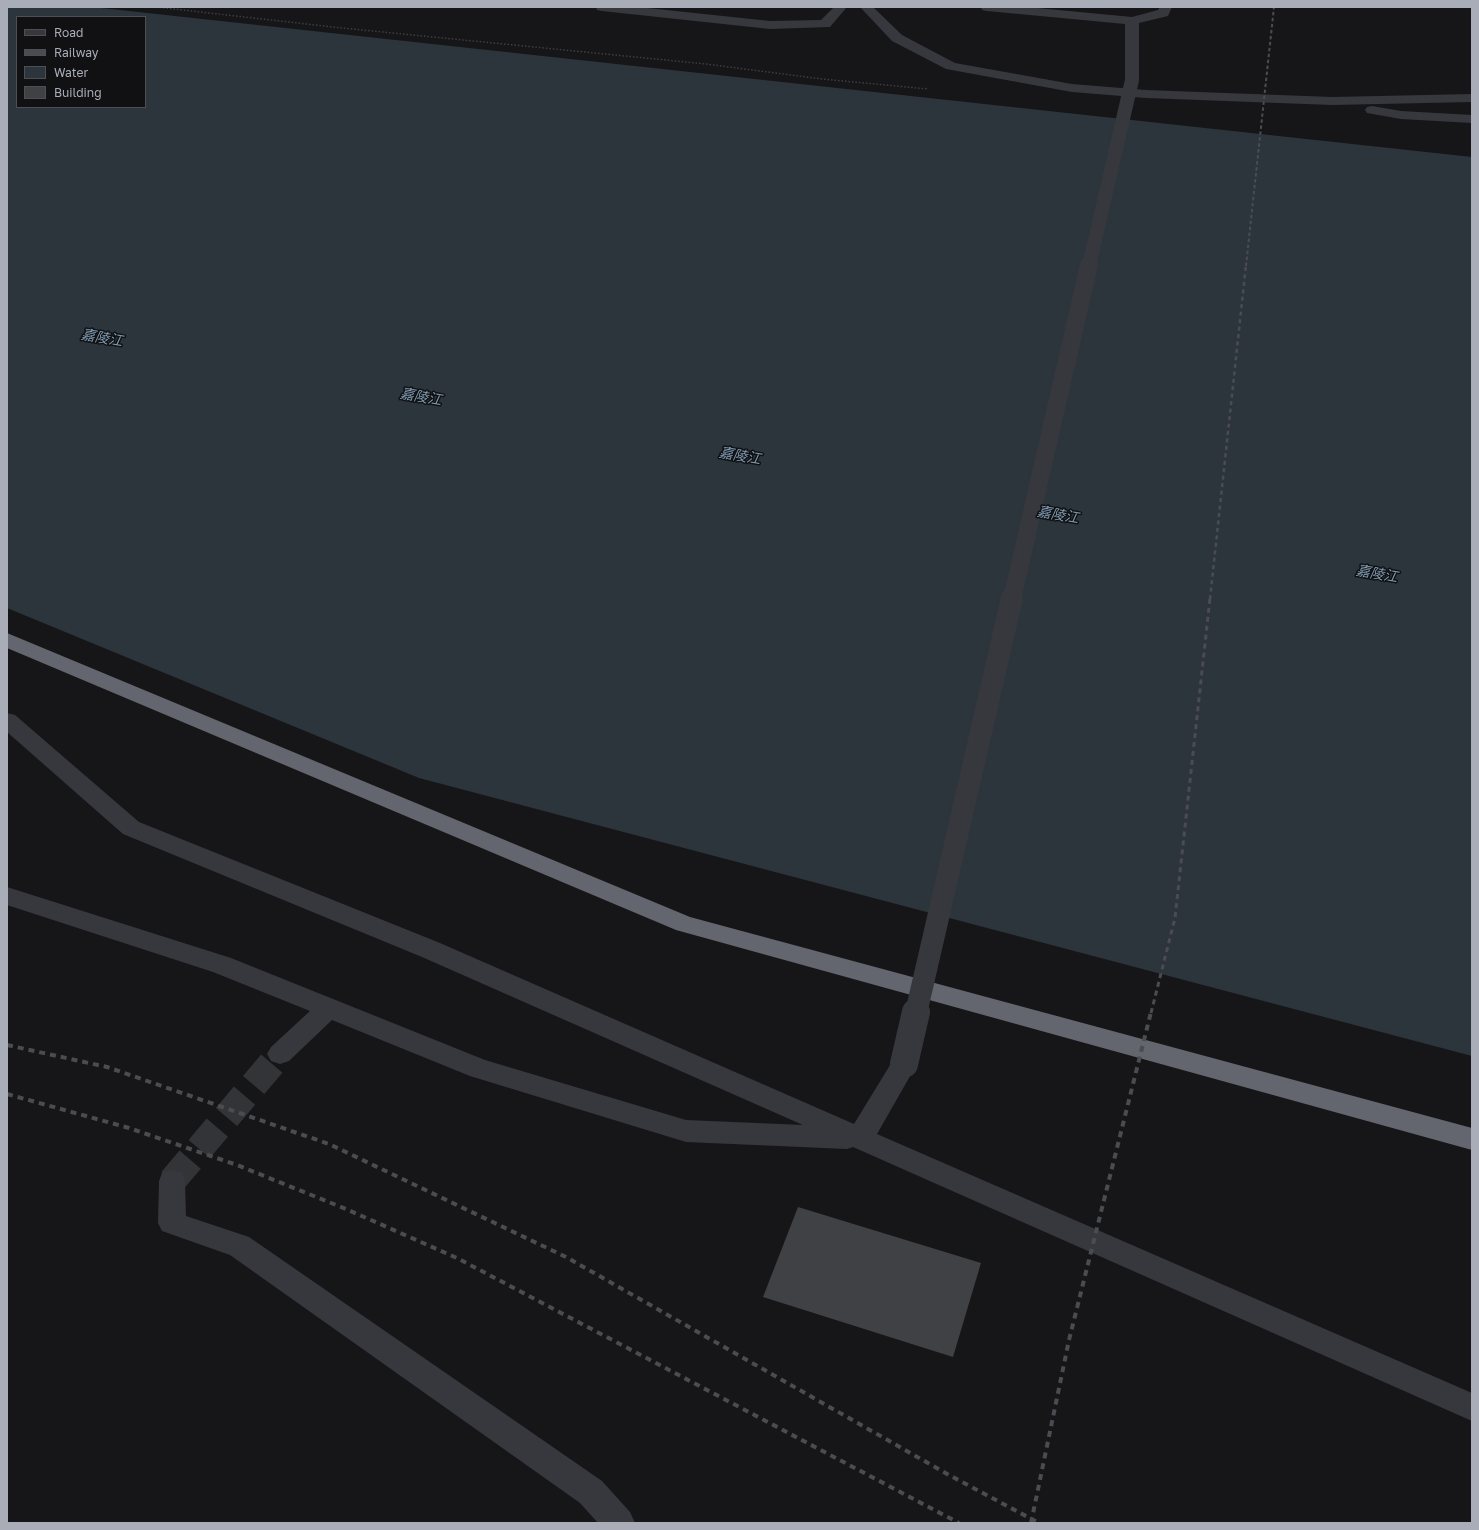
<!DOCTYPE html>
<html>
<head>
<meta charset="utf-8">
<style>
  body { margin:0 }
  #map { position:relative; width:1479px; height:1530px; overflow:hidden; background:#161618; font-family:"Golos Text",sans-serif }
  canvas { display:block }
  .frame { position:absolute; inset:0; border:8px solid #a8adb8; pointer-events:none }
  .legend { position:absolute; left:16px; top:16px; width:130px; height:92px; box-sizing:border-box; background:#111113; border:1px solid #4d4f55; margin:0; padding:5px 7px; list-style:none; font-size:12px; color:#a8adb8 }
  .legend li { display:flex; align-items:center; gap:8px; height:20px }
  .legend b { width:20px; border:1px solid #4d4f55 }
</style>
</head>
<body>
<div id="map">
<canvas width="1479" height="1530"></canvas>
<div class="frame"></div>
<ul class="legend">
<li><b style="height:5px;background:#37383d"></b>Road</li>
<li><b style="height:5px;background:#4a4c52"></b>Railway</li>
<li><b style="height:11px;background:#2c353c"></b>Water</li>
<li><b style="height:11px;background:#404145"></b>Building</li>
</ul>
</div>
<script>
const g = document.querySelector('canvas').getContext('2d');
g.lineJoin = 'round';
function fill(path, color) {
  g.fillStyle = color;
  g.fill(path, 'evenodd');
}
function shape(rows) {
  const path = new Path2D();
  for (const r of rows) {
    path.moveTo(r[0], r[1]);
    for (let i = 2; i < r.length; i += 2) path.lineTo(r[i], r[i + 1]);
  }
  return path;
}
function stroke(path, color, width, dash) {
  g.strokeStyle = color;
  g.lineWidth = width;
  g.lineCap = dash ? 'butt' : 'round';
  g.setLineDash(dash || []);
  g.stroke(path);
}
function label(font, color, halo, rows, align = 'center') {
  g.font = font + ' "Golos Text","Noto Sans SC",sans-serif';
  g.lineWidth = 3;
  g.setLineDash([]);
  g.textBaseline = 'middle';
  g.strokeStyle = halo;
  g.fillStyle = color;
  for (const [text, x, y, turn = 0] of rows) {
    g.save();
    g.translate(x, y);
    g.rotate((+turn || 0) * Math.PI / 180);
    g.textAlign = isNaN(turn) ? turn : align;
    if (halo) g.strokeText(text, 0, 0);
    g.fillText(text, 0, 0);
    g.restore();
  }
}
fill(shape([
  [7,7,92,7,1472,157,1472,1056,419,778,7,608],
  [17,17,145,17,145,107,17,107]
]), '#2c353c');
fill(shape([
  [798,1207,981,1263,953,1357,763,1297]
]), '#404145');
stroke(shape([
  [172,1181,280,1054]
]), '#333438', 28, [28, 14]);
stroke(shape([
  [156,7,342,28,706,64,822,79,928,89]
]), '#3d3f44', 1.5, [1.5, 2]);
fill(shape([
  [596,7,638,7,770,21,821,20,834,7,847,7,830,27,770,29,602,11,597,10,596,7],
  [860,7,873,7,902,35,955,63,1072,84,1146,90,1332,97,1472,94,1472,102,1332,105,1146,98,1072,92,946,69,892,41,860,7],
  [981,7,1027,7,1132,17,1158,10,1160,7,1172,7,1168,16,1139,23,1139,80,1137,83,1132,84,1127,83,1125,80,1125,24,987,11,982,10,981,7],
  [1372,106,1401,111,1472,115,1472,123,1401,119,1367,113,1365,110,1367,107,1372,106],
  [7,713,15,715,139,822,440,943,854,1124,895,1057,904,1054,913,1057,917,1064,877,1134,1472,1393,1472,1421,853,1147,847,1149,686,1142,470,1076,332,1020,289,1061,280,1064,271,1061,267,1054,271,1047,310,1011,213,972,7,905,7,887,231,958,485,1060,686,1120,803,1125,422,957,123,834,7,732,7,713],
  [172,1170,182,1173,185,1181,186,1216,249,1237,602,1481,630,1512,635,1523,598,1523,580,1503,230,1255,162,1231,158,1223,159,1181,162,1173,172,1170]
]), '#37383d');
fill(shape([
  [7,633,690,917,1472,1128,1472,1150,676,930,7,648,7,633]
]), '#63666e');
stroke(shape([
  [1246,266,1274,7]
]), '#4a4c52', 2, [3.5, 2.5]);
stroke(shape([
  [1210,599,1246,265]
]), '#4a4c52', 2.5, [4, 3.5]);
stroke(shape([
  [1151,1013,1175,918,1210,598]
]), '#4a4c52', 3, [5, 4]);
stroke(shape([
  [7,1045,107,1067,329,1144,566,1257,949,1475,1039,1523],
  [7,1094,129,1128,237,1165,346,1209,457,1258,959,1523],
  [1031,1523,1069,1340,1151,1012]
]), '#4a4c52', 4, [6, 5]);
stroke(shape([
  [1089,266,1132,80]
]), '#37383d', 14);
stroke(shape([
  [1012,599,1089,265]
]), '#37383d', 18);
stroke(shape([
  [916,1013,1012,598]
]), '#37383d', 22);
stroke(shape([
  [904,1064,916,1012]
]), '#37383d', 28);
label('italic 14px', '#7f9bb3', '#111113', [
  ["嘉陵江",102,338,10],
  ["嘉陵江",421,397,10],
  ["嘉陵江",740,456,10],
  ["嘉陵江",1058,515,10],
  ["嘉陵江",1377,574,10]
]);
</script>
</body>
</html>
